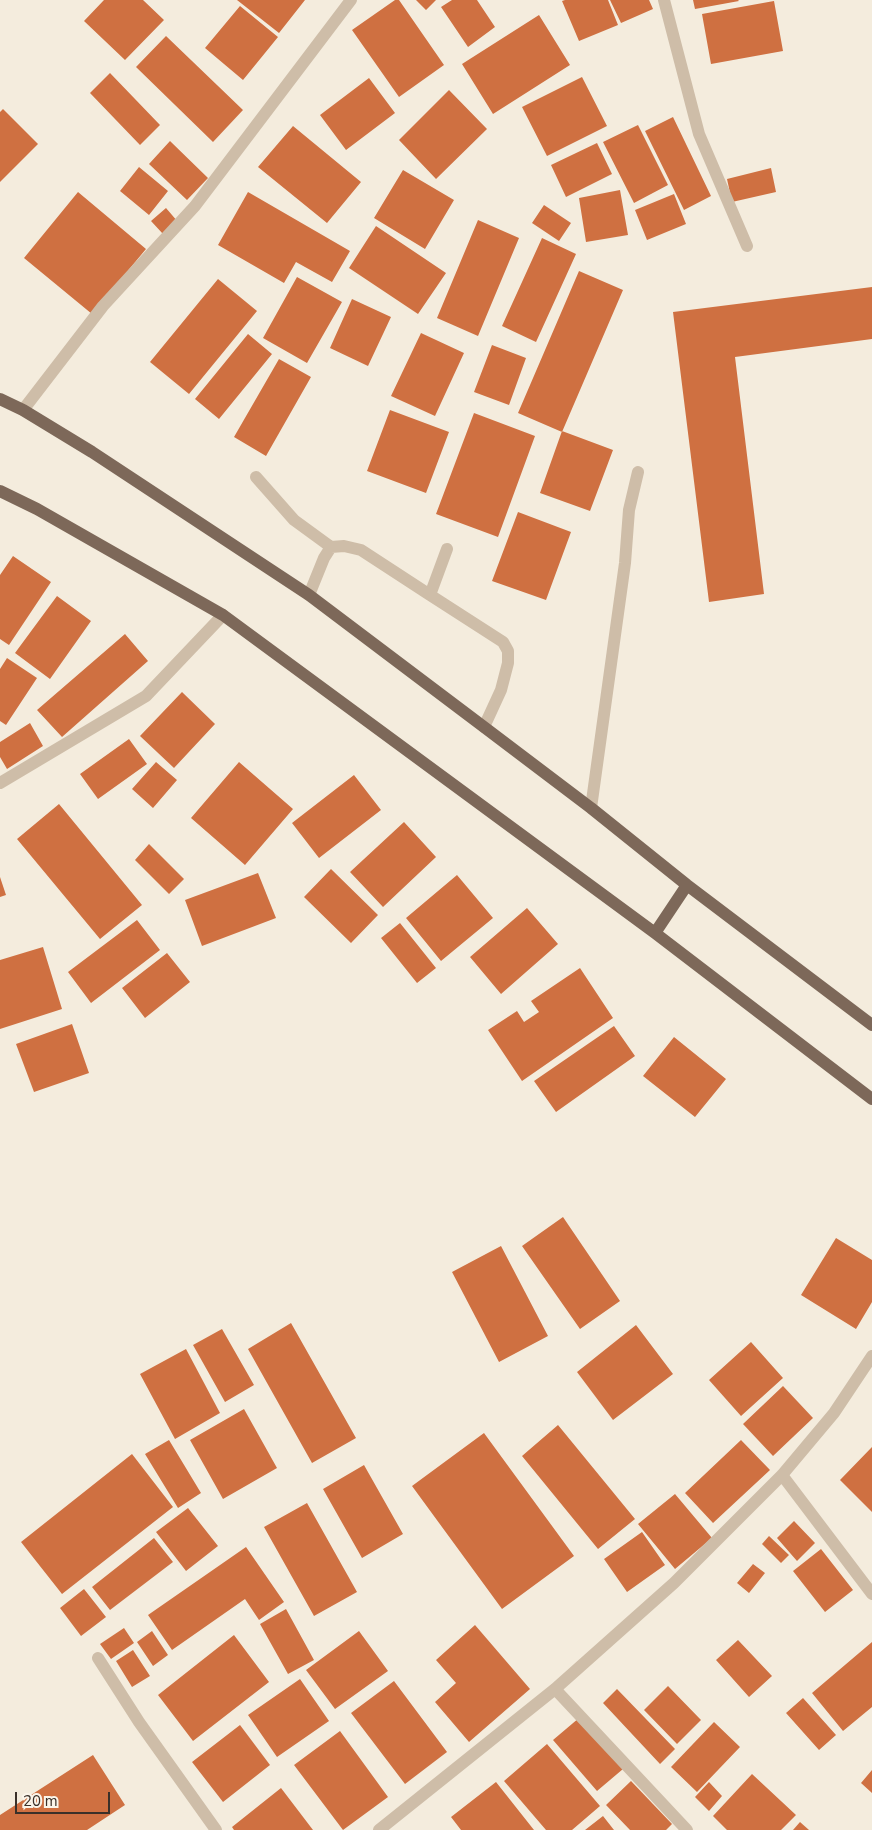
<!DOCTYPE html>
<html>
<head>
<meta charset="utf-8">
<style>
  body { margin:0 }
  #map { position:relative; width:872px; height:1830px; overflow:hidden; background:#f4ecdd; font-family:"Nunito Sans",sans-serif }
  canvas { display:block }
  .scale { position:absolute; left:15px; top:1792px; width:95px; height:22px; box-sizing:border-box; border:2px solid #3a3029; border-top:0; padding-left:6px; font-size:15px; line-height:18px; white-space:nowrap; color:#3a3029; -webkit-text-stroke:4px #fbf5ea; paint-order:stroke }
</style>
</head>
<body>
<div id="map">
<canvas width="872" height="1830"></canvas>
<div class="scale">20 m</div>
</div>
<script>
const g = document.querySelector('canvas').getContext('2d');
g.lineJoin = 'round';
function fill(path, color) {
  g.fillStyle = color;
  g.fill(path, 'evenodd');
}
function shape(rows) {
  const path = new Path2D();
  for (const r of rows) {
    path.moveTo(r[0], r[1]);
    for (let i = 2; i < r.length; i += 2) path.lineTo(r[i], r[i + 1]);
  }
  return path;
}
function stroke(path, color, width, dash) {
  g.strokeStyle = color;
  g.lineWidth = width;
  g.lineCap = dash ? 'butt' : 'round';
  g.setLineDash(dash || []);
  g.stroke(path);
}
fill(shape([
  [104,0,143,0,164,20,125,60,84,21],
  [237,0,305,0,279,33],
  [395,0,399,0,444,65,399,97,352,30],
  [416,0,436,0,426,10],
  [452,0,477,0,495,27,468,47,441,7],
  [565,0,608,0,618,25,579,41,562,1],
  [610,0,649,0,653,9,621,23],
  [693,0,738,0,739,1,695,9],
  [774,1,783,51,711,64,702,14],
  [240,6,278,37,243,80,205,48],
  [539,15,570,65,493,114,462,64],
  [166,36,243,110,213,142,136,67],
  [110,73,160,125,140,145,90,93],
  [582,77,607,126,547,156,522,107],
  [369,78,395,113,346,150,320,115],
  [449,90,487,129,436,179,399,140],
  [3,109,38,144,0,182,0,112],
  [673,117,711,196,684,210,645,131],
  [638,125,668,185,634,203,603,142],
  [293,126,361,182,327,223,258,167],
  [170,141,208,178,187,200,149,164],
  [597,143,612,174,566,197,551,165],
  [139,167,168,191,149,215,120,191],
  [771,168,776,192,732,202,727,179],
  [403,170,454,200,425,249,374,218],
  [620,190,628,235,586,242,579,198],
  [78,192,146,249,92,314,24,258],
  [248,192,350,251,332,282,296,262,284,283,218,245],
  [674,194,686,224,647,240,635,210],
  [544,205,571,223,559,241,532,223],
  [166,208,178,222,163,234,151,221],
  [478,220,519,238,478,336,437,318],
  [376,226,446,273,418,314,349,268],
  [542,238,576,254,536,342,502,326],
  [579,271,623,290,562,432,518,413],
  [297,277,342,302,307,363,263,338],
  [218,279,257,311,189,394,150,362],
  [872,287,872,339,735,357,764,594,709,602,673,312],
  [352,299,391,317,368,366,330,348],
  [421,333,464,353,435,416,391,396],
  [248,334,272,354,219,419,195,399],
  [492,345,526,358,509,405,474,392],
  [279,359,311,377,266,456,234,437],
  [390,410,449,432,426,493,367,471],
  [474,413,535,436,498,537,436,514],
  [562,431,613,450,590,511,540,493],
  [518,512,571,532,546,600,492,581],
  [13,556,51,582,9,645,0,639,0,575],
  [57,596,91,621,50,679,15,653],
  [125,634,148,661,62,737,37,710],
  [7,658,37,678,6,725,0,721,0,669],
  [182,692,215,724,174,768,140,736],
  [30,723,43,746,7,769,0,757,0,742],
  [129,739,147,764,98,799,80,774],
  [156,762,177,780,153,808,132,789],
  [239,762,293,809,245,865,191,818],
  [354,775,381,810,319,858,292,823],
  [59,804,142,905,100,939,17,839],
  [404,822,436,857,383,907,350,872],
  [149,844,184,879,169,894,135,860],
  [331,869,378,915,351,943,304,897],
  [258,873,276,918,202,946,185,900],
  [457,875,493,918,441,961,406,918],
  [0,877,6,895,0,897],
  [527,908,558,944,501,994,470,957],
  [137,920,160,950,91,1003,68,972],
  [400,923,436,968,417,983,381,938],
  [43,947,62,1009,0,1029,0,960],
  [167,953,190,982,145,1018,122,988],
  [580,968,613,1018,522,1081,488,1030,517,1011,524,1022,539,1012,531,1001],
  [72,1024,89,1073,34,1092,16,1044],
  [614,1026,635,1056,556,1112,534,1081],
  [674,1037,726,1079,695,1117,643,1076],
  [563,1217,620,1301,580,1329,522,1246],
  [836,1238,872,1260,872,1302,856,1329,801,1295],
  [501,1246,548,1336,499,1362,452,1272],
  [291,1323,356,1438,312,1463,248,1349],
  [636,1325,673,1374,613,1420,577,1372],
  [222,1329,254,1385,225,1402,193,1345],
  [751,1342,783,1378,741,1416,709,1380],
  [186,1349,220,1413,175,1439,140,1374],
  [783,1386,813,1418,773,1456,743,1424],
  [244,1409,277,1468,223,1499,190,1440],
  [558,1425,635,1519,598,1549,522,1456],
  [484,1433,574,1556,502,1609,412,1486],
  [169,1440,201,1493,178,1508,145,1454],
  [741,1440,770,1470,713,1523,685,1493],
  [872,1447,872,1512,840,1480],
  [132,1454,173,1507,62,1594,21,1542],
  [364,1465,403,1534,362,1558,323,1489],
  [675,1494,712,1538,675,1569,638,1524],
  [307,1503,357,1592,314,1616,264,1527],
  [188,1508,218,1546,186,1571,156,1532],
  [794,1521,815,1543,797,1561,777,1538],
  [642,1532,665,1565,627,1592,604,1559],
  [769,1536,789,1555,781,1563,762,1544],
  [154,1538,173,1562,110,1610,92,1587],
  [246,1547,284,1602,259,1620,245,1599,172,1650,148,1615],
  [821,1549,853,1590,825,1612,793,1571],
  [753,1564,765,1573,749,1593,737,1583],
  [84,1589,106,1617,81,1636,60,1608],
  [286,1609,314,1660,288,1674,260,1624],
  [475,1625,530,1689,469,1742,435,1702,456,1683,436,1660],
  [124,1628,134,1643,111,1659,100,1644],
  [152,1631,168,1655,153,1666,137,1642],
  [359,1631,388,1671,335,1709,306,1670],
  [234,1635,269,1682,193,1741,158,1695],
  [738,1640,772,1676,749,1697,716,1660],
  [872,1642,872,1707,843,1731,812,1693],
  [133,1650,150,1676,132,1687,116,1661],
  [300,1679,329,1721,277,1757,248,1715],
  [394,1681,447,1752,405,1784,351,1713],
  [668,1686,701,1720,677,1744,644,1710],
  [617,1689,675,1749,660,1764,603,1703],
  [803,1698,836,1735,819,1750,786,1713],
  [579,1718,623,1769,597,1791,553,1740],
  [714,1722,740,1747,697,1792,671,1767],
  [240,1725,270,1765,223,1802,192,1762],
  [340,1731,388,1797,343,1830,294,1765],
  [547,1744,600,1806,572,1830,546,1830,504,1781],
  [93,1755,125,1805,87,1830,0,1830,0,1815],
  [872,1770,872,1793,861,1783],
  [752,1774,796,1815,781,1830,727,1830,713,1816],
  [631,1781,672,1824,666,1830,630,1830,606,1805],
  [496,1782,534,1830,461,1830,451,1817],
  [709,1782,722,1796,709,1811,695,1797],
  [281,1788,313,1830,234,1830,232,1827],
  [603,1816,614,1830,585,1830],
  [800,1822,809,1830,793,1830]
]), '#cf7041');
stroke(shape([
  [664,0,699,134,747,246],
  [23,410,103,306,195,206,351,0],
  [256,477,294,520,331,547,324,558,309,595],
  [331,547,344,546,361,550,430,595],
  [447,549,430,595,503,642,508,651,508,663,501,690,484,727],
  [0,783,146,696,223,615],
  [591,808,625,563,629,510,638,472],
  [782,1475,872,1594],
  [98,1658,139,1722,216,1830],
  [555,1689,687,1830],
  [379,1830,555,1689,674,1583,782,1475,834,1413,872,1356]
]), '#cebda8', 12);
stroke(shape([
  [0,399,23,410,92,452,309,595,484,727,591,808,687,885,872,1025],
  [0,491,37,509,223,615,655,933,872,1099],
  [655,933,687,885]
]), '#7d6859', 12);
</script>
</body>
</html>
